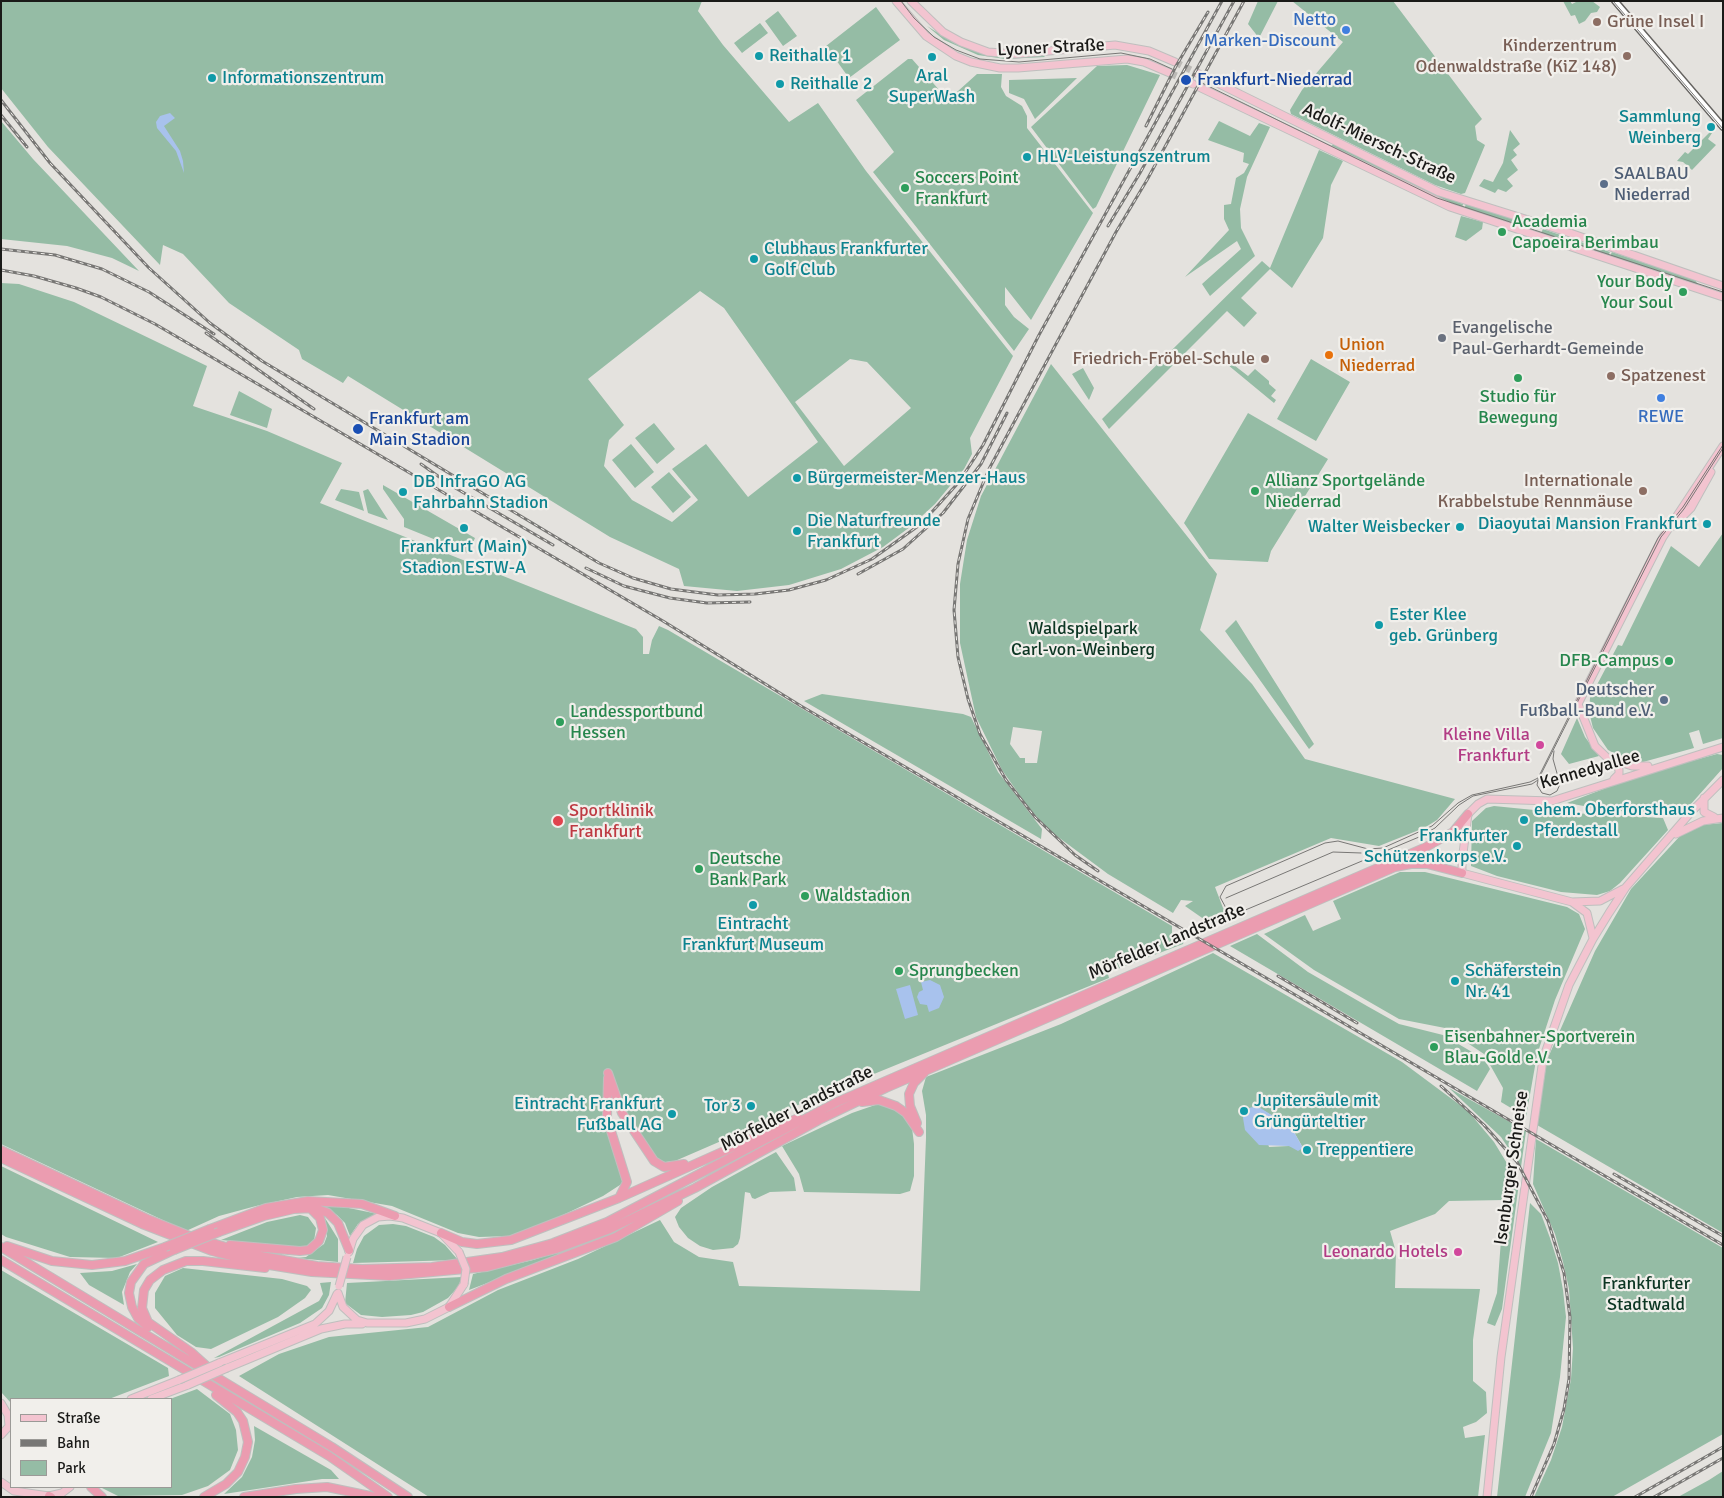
<!DOCTYPE html>
<html>
<head>
<meta charset="utf-8">
<style>
  body { margin:0 }
  #map { position:relative; width:1724px; height:1498px; overflow:hidden; background:#e4e2de; font-family:Signika,sans-serif }
  canvas { display:block }
  .frame { position:absolute; inset:0; border:2px solid #1a1a18; pointer-events:none }
  .legend { position:absolute; left:10px; top:1398px; width:162px; height:90px; box-sizing:border-box; background:#f1efeb; border:1px solid #9b9a97; margin:0; padding:6px 9px; list-style:none; font-size:15px; color:#1a1a18 }
  .legend li { display:flex; align-items:center; gap:10px; height:25px }
  .legend b { width:25px; border:1px solid #9b9a97 }
</style>
</head>
<body>
<div id="map">
<canvas width="1724" height="1498"></canvas>
<div class="frame"></div>
<ul class="legend">
<li><b style="height:6px;background:#f3c4d0"></b>Straße</li>
<li><b style="height:6px;background:#787775"></b>Bahn</li>
<li><b style="height:14px;background:#95bca5"></b>Park</li>
</ul>
</div>
<script>
const g = document.querySelector('canvas').getContext('2d');
g.lineJoin = 'round';
function fill(path, color) {
  g.fillStyle = color;
  g.fill(path, 'evenodd');
}
function shape(rows) {
  const path = new Path2D();
  for (const r of rows) {
    path.moveTo(r[0], r[1]);
    for (let i = 2; i < r.length; i += 2) path.lineTo(r[i], r[i + 1]);
  }
  return path;
}
function stroke(path, color, width, dash) {
  g.strokeStyle = color;
  g.lineWidth = width;
  g.lineCap = dash ? 'butt' : 'round';
  g.setLineDash(dash || []);
  g.stroke(path);
}
function label(font, color, halo, rows, align = 'center') {
  g.font = font + ' Signika,sans-serif';
  g.lineWidth = 4.5;
  g.setLineDash([]);
  g.textBaseline = 'middle';
  g.strokeStyle = halo;
  g.fillStyle = color;
  for (const [text, x, y, turn = 0] of rows) {
    g.save();
    g.translate(x, y);
    g.rotate((+turn || 0) * Math.PI / 180);
    g.textAlign = isNaN(turn) ? turn : align;
    if (halo) g.strokeText(text, 0, 0);
    g.fillText(text, 0, 0);
    g.restore();
  }
}
fill(shape([
  [1,1,702,1,698,11,723,45,789,122,818,103,866,171,1013,356,970,438,972,454,964,469,935,504,910,527,883,547,841,569,789,585,737,591,684,586,679,569,610,537,348,376,343,383,302,359,299,350,229,303,183,254,163,245,160,265,48,147,1,88],
  [700,291,724,308,818,442,748,497,706,444,672,469,698,500,672,522,632,500,604,466,609,440,624,425,588,379],
  [850,359,867,362,911,408,844,466,795,402],
  [1258,1,1278,1,1259,38,1248,24],
  [1292,1,1393,1,1482,119,1475,126,1477,140,1485,145,1465,193,1461,194,1435,185,1291,114,1290,110,1302,90,1343,42],
  [1563,1,1570,1,1572,4,1578,1,1592,1,1600,7,1597,12,1591,13,1585,21,1579,24,1575,15,1571,16],
  [876,7,900,40,849,78,826,46],
  [778,11,797,36,783,46,765,21],
  [760,23,768,33,742,53,734,43],
  [927,26,954,43,980,52,1043,55,1045,57,1005,59,978,55,944,40],
  [908,59,912,59,948,100,977,74,1002,74,1001,87,1006,96,1022,106,1027,116,1027,128,1093,213,1031,320,1005,287,1005,305,1014,317,1029,329,1014,351,873,172,894,152,856,100],
  [1127,65,1160,75,1096,207,1093,209,1031,127,1097,66],
  [1077,78,1035,119,1024,99,1009,93,1009,80],
  [1,121,33,159,139,271,112,258,67,246,1,239],
  [1219,121,1250,136,1259,123,1270,127,1247,177,1240,209,1241,228,1255,256,1210,296,1202,284,1241,249,1237,241,1185,277,1229,230,1224,219,1224,205,1231,204,1236,178,1244,173,1249,164,1243,162,1244,153,1208,140],
  [1510,130,1520,144,1513,150,1517,155,1511,160,1518,170,1507,179,1513,186,1506,192,1498,189,1495,193,1479,186,1484,179,1493,182,1503,163],
  [1710,132,1712,133,1708,139,1716,145,1692,170,1683,162,1677,161,1685,152,1688,154],
  [1333,144,1439,195,1463,204,1462,208,1331,147],
  [1319,150,1343,161,1331,185,1323,238,1292,288,1270,269,1241,298,1257,313,1244,327,1227,311,1109,429,1102,419,1262,261,1270,268],
  [1466,204,1528,222,1527,224,1525,227,1464,209],
  [1461,216,1483,222,1482,229,1466,241,1455,237],
  [1543,229,1610,252,1608,256,1541,233],
  [1612,252,1695,280,1699,286,1610,256],
  [1,283,19,284,74,302,207,366,193,406,267,431,342,463,320,503,636,629,643,637,643,654,649,654,652,640,659,626,668,630,1172,926,1172,935,1184,941,1183,944,1099,976,1108,974,1109,978,798,1105,735,1135,675,1161,666,1162,664,1165,653,1155,622,1106,613,1078,603,1079,604,1122,623,1183,603,1196,542,1225,510,1236,479,1237,458,1233,392,1206,328,1195,297,1197,256,1206,219,1216,186,1231,1,1144],
  [1311,359,1350,382,1316,441,1277,419],
  [1230,362,1248,376,1255,369,1269,381,1269,384,1276,390,1271,396,1276,400,1274,403,1228,365],
  [1051,364,1217,574,1200,630,1252,684,1305,759,1455,799,1437,820,1424,828,1379,846,1331,838,1215,887,1223,908,1228,912,1238,914,1235,918,1219,925,1212,920,1208,922,1185,906,1193,901,1181,900,1173,913,1108,874,1050,831,1028,807,1002,770,976,717,960,643,960,584,967,540,981,496],
  [1013,727,1042,731,1037,763,1025,763,1025,758,1020,758,1010,744],
  [1083,368,1094,388,1089,400,1072,374],
  [239,391,272,409,267,428,230,415],
  [1248,413,1328,459,1271,551,1268,562,1209,559,1184,523],
  [654,423,675,449,657,464,635,438],
  [631,444,654,472,635,488,612,460],
  [669,472,691,497,673,513,651,487],
  [383,485,475,538,468,553,404,527,404,519,383,489],
  [341,489,359,492,364,511,335,500],
  [368,489,388,520,368,513,363,491],
  [1723,533,1723,738,1703,744,1699,730,1689,733,1694,748,1643,762,1625,759,1608,750,1593,728,1589,712,1590,698,1618,645,1622,646,1671,546,1699,567],
  [1236,620,1314,744,1309,749,1225,631],
  [822,694,963,714,971,717,998,772,1042,829,1041,839,804,701],
  [1577,718,1585,737,1599,756,1569,764,1561,754],
  [1717,754,1723,755,1723,768,1690,805,1679,812,1612,811,1567,803,1640,775],
  [1494,806,1554,812,1663,818,1668,830,1620,883,1610,891,1597,895,1561,892,1497,876,1471,866,1472,821,1486,808],
  [1723,823,1723,1233,1537,1125,1547,1060,1595,951,1631,889,1680,836,1701,825],
  [1400,872,1425,872,1567,907,1579,914,1585,929,1555,1000,1537,1055,1526,1117,1501,1102,1503,1088,1484,1054,1445,1028,1399,1019,1314,970,1264,934,1305,915,1313,931,1322,927,1341,919,1333,901],
  [1257,934,1308,972,1367,1006,1399,1024,1443,1035,1484,1059,1490,1069,1477,1091,1230,946],
  [1213,953,1402,1062,1468,1111,1494,1142,1519,1183,1502,1309,1495,1326,1487,1323,1497,1293,1504,1200,1449,1201,1435,1214,1390,1231,1396,1252,1395,1288,1480,1289,1473,1340,1473,1381,1486,1392,1487,1413,1476,1422,1463,1427,1465,1438,1485,1435,1478,1497,429,1497,239,1376,279,1354,329,1337,428,1327,498,1290,578,1259,660,1220,674,1242,699,1257,733,1262,739,1286,920,1291,926,1138,926,1115,922,1091,926,1077,1061,1024],
  [1257,1107,1283,1122,1294,1132,1303,1148,1289,1146,1269,1147],
  [1449,1088,1526,1131,1521,1167,1501,1137],
  [878,1104,890,1106,904,1117,912,1128,914,1144,914,1176,910,1191,900,1194,804,1192,799,1174,782,1146,852,1113],
  [1536,1139,1723,1248,1723,1434,1612,1497,1534,1497,1551,1460,1562,1427,1571,1379,1573,1348,1569,1289,1563,1262,1555,1234,1533,1184],
  [776,1152,794,1178,796,1191,770,1192,755,1199,752,1198,750,1193,745,1192,740,1238,738,1244,733,1248,713,1250,700,1246,688,1238,679,1227,675,1217,681,1208,712,1187],
  [1,1166,158,1242,117,1258,70,1257,6,1237,1,1234],
  [1530,1203,1541,1214,1550,1238,1558,1263,1563,1290,1566,1317,1560,1377,1551,1433,1525,1497,1497,1497],
  [320,1205,339,1206,378,1214,358,1224,350,1236,345,1223,337,1215],
  [300,1215,308,1217,316,1228,314,1241,307,1246,296,1247,221,1240,267,1222],
  [325,1218,338,1239,338,1262,297,1258,306,1257,324,1244,327,1236],
  [393,1224,406,1226,434,1237,445,1245,458,1260,353,1263,357,1249,364,1236,379,1225],
  [586,1243,566,1253,469,1290,473,1274,533,1260],
  [137,1264,130,1272,122,1292,124,1305,89,1285,80,1273,112,1271],
  [183,1268,282,1279,307,1286,311,1290,305,1298,278,1317,211,1349,196,1347,177,1335,155,1308,155,1293,165,1276],
  [1,1270,168,1368,169,1376,109,1399,11,1399,11,1403,1,1392],
  [462,1277,458,1287,448,1298,423,1312,411,1315,382,1317,361,1315,345,1303,347,1283],
  [331,1282,329,1295,322,1308,300,1323,219,1357,214,1358,319,1301,323,1294,320,1283],
  [197,1389,230,1414,236,1430,238,1450,230,1470,208,1486,182,1495,118,1496,102,1488,171,1487,170,1399],
  [254,1426,331,1470,339,1479,322,1479,224,1494,242,1477,252,1457,255,1440],
  [1723,1471,1723,1497,1678,1497,1709,1480]
]), '#95bca5');
fill(shape([
  [170,113,175,118,164,126,180,151,183,161,184,173,176,151,157,128,156,122,160,116],
  [930,980,940,985,944,997,939,1008,929,1012,927,1005,920,1004,917,997,919,992,923,990,921,982],
  [910,985,918,1015,905,1019,896,989],
  [1257,1106,1283,1122,1294,1132,1303,1148,1298,1151,1289,1146,1259,1145,1245,1130,1243,1118,1245,1109]
]), '#a8c2ed');
stroke(shape([
  [1175,62,1197,73],
  [1170,73,1191,83]
]), '#bcbab6', 7, [7, 3.5]);
const minor = shape([
  [1615,1,1723,127]
]);
const major = shape([
  [896,1,926,36,956,56,971,62,1000,68,1018,68,1127,59,1144,62,1170,73],
  [911,1,943,32,961,42,988,52,1016,54,1115,45,1149,51,1175,62],
  [1197,73,1199,74],
  [1205,77,1439,192,1570,233,1723,286],
  [1191,83,1193,84],
  [1199,87,1450,207,1723,297],
  [1673,526,1691,508,1711,472],
  [1613,760,1632,766,1648,766],
  [1614,779,1619,774,1619,769,1595,746,1578,704,1663,537,1723,446],
  [1704,798,1704,812,1714,817],
  [1676,834,1703,821,1723,818],
  [1623,889,1600,901,1572,902,1462,873,1462,861,1468,814,1478,804,1487,799,1552,801,1723,747],
  [1572,902,1587,913,1593,938],
  [349,1252,353,1239,363,1225,378,1217,390,1216,403,1218,441,1233,459,1252],
  [338,1293,343,1307,357,1320,367,1323,406,1323,425,1319,449,1307,464,1284],
  [219,1363,315,1324,329,1311,337,1294],
  [227,1368,321,1329,345,1324,362,1324],
  [131,1399,179,1380],
  [151,1399,188,1385],
  [1,1403,8,1415,9,1426],
  [1,1435,11,1424],
  [1,1482,14,1491,49,1496,62,1493,70,1487],
  [1487,1497,1501,1357,1543,1059,1569,985,1593,939,1609,913,1626,887,1692,811,1723,780]
]);
const highway = shape([
  [608,1073,622,1113,654,1161,664,1167,684,1164],
  [608,1078,607,1118,627,1182,620,1196],
  [862,1102,879,1100,896,1106,906,1113,919,1132],
  [917,1123,910,1106,909,1094,914,1083,924,1073],
  [1,1150,150,1220,192,1237,250,1254,317,1266,362,1269,432,1267,502,1257,553,1243,607,1222,837,1102,1426,847,1453,832,1468,814],
  [1,1158,142,1224,212,1251,263,1264,312,1272,389,1276,487,1267,556,1249,610,1229,695,1188,819,1120,886,1088,1395,867,1411,864,1427,864,1462,873],
  [210,1229,266,1208,308,1201,362,1204,395,1216],
  [219,1232,264,1216,294,1209,315,1208,328,1213,338,1223,349,1250],
  [441,1233,462,1242,477,1244,511,1240,619,1198,798,1118],
  [230,1245,300,1251,309,1250,319,1241,323,1230,320,1218,310,1208],
  [7,1246,52,1261,92,1265,125,1261,165,1247],
  [1,1247,332,1447,408,1497],
  [1,1260,329,1456,388,1497],
  [449,1307,506,1279,616,1237,678,1201],
  [148,1327,138,1318,132,1307,129,1293,131,1282,144,1264,174,1250],
  [211,1370,191,1352,148,1322,142,1308,144,1290,150,1280,163,1270,186,1261,203,1261,265,1268],
  [91,1487,102,1497],
  [49,1496,51,1497],
  [204,1497,226,1484,238,1472,245,1457,248,1442,243,1421,237,1412,216,1395],
  [244,1497,296,1489,327,1487,375,1497]
]);
stroke(minor, '#64625f', 8);
stroke(major, '#bfbfbe', 9);
stroke(highway, '#bfbfbe', 10);
stroke(minor, '#fff', 5);
stroke(major, '#f3c4d0', 7);
stroke(highway, '#eb9cb0', 8);
stroke(shape([
  [901,1,914,18,934,37,956,50,980,59,1019,62,1121,53,1150,59,1172,69],
  [1613,1,1723,129],
  [1202,83,1437,198,1723,292],
  [1723,445,1683,507,1658,538,1538,778,1530,782,1472,795,1458,803,1432,826,1383,848,1368,849,1338,841,1325,843,1226,886,1220,897,1226,908,1234,912,1243,911,1419,837,1435,828,1459,805,1473,796,1532,784,1538,780,1661,537,1684,509,1723,448],
  [1539,776,1537,785,1542,793,1550,795,1557,791,1560,784,1553,759,1554,751],
  [1226,898,1333,852,1361,853]
]), '#787775', 1);
const rail = shape([
  [1,100,50,163,149,268,210,323,262,361,599,563,633,578,671,589,718,595,755,594,789,590,826,580,872,559,921,524,959,482,983,445,1039,335,1222,1],
  [1,115,27,147],
  [1146,126,1176,66,1208,12],
  [1108,226,1140,173,1234,1],
  [1,249,55,255,102,269,149,292,214,334],
  [1,270,34,276,76,288,101,297,155,324,663,621,801,706,1723,1245],
  [206,333,314,409],
  [421,464,452,486,553,545],
  [586,568,624,586,670,598,707,603,750,602],
  [858,574,903,549,943,513,981,464,1007,413],
  [1098,871,1075,855,1035,817,1006,780,980,734,968,699,958,657,954,610,958,564,968,519,989,469,1116,232,1147,180,1244,1],
  [1278,976,1357,1023],
  [1441,1086,1484,1125,1517,1162,1548,1221,1564,1273,1570,1317,1569,1379,1564,1409,1554,1444,1531,1497],
  [1614,1174,1723,1236],
  [1635,1497,1723,1447],
  [1654,1497,1723,1458]
]);
stroke(rail, '#787775', 3);
stroke(rail, '#f1efeb', 1, [4]);
const majorBridge = shape([
  [459,1252,466,1269,464,1284],
  [339,1286,347,1257],
  [179,1380,219,1363],
  [188,1385,227,1368]
]);
const highwayBridge = shape([
  [165,1247,210,1229],
  [174,1250,219,1232]
]);
stroke(majorBridge, '#bfbfbe', 9, []);
stroke(highwayBridge, '#bfbfbe', 10, []);
stroke(majorBridge, '#f3c4d0', 7);
stroke(highwayBridge, '#eb9cb0', 8);
for (const [x, y, r, color] of [
  [1597,22,5,"#8d6e63"],
  [1346,30,5,"#3f7fe0"],
  [759,56,5,"#0f9aa8"],
  [1627,56,5,"#8d6e63"],
  [932,57,5,"#0f9aa8"],
  [212,78,5,"#0f9aa8"],
  [1186,80,6,"#1a4fb4"],
  [780,84,5,"#0f9aa8"],
  [1711,127,5,"#0f9aa8"],
  [1027,157,5,"#0f9aa8"],
  [1604,184,5,"#5c6f8a"],
  [905,188,5,"#2e9e5b"],
  [1502,232,5,"#2e9e5b"],
  [754,259,5,"#0f9aa8"],
  [1683,292,5,"#2e9e5b"],
  [1442,338,5,"#6b7280"],
  [1329,355,5,"#e8710a"],
  [1265,359,5,"#8d6e63"],
  [1611,376,5,"#8d6e63"],
  [1518,378,5,"#2e9e5b"],
  [1661,398,5,"#3f7fe0"],
  [358,429,6,"#1a4fb4"],
  [797,478,5,"#0f9aa8"],
  [1255,491,5,"#2e9e5b"],
  [1643,491,5,"#8d6e63"],
  [403,492,5,"#0f9aa8"],
  [1707,524,5,"#0f9aa8"],
  [1460,527,5,"#0f9aa8"],
  [464,528,5,"#0f9aa8"],
  [797,531,5,"#0f9aa8"],
  [1379,625,5,"#0f9aa8"],
  [1669,661,5,"#2e9e5b"],
  [1664,700,5,"#5c6f8a"],
  [560,722,5,"#2e9e5b"],
  [1540,745,5,"#d1479c"],
  [1524,820,5,"#0f9aa8"],
  [558,821,6,"#e0444e"],
  [1517,846,5,"#0f9aa8"],
  [699,869,5,"#2e9e5b"],
  [805,896,5,"#2e9e5b"],
  [753,905,5,"#0f9aa8"],
  [899,971,5,"#2e9e5b"],
  [1455,981,5,"#0f9aa8"],
  [1434,1047,5,"#2e9e5b"],
  [751,1106,5,"#0f9aa8"],
  [1244,1111,5,"#0f9aa8"],
  [672,1114,5,"#0f9aa8"],
  [1307,1150,5,"#0f9aa8"],
  [1458,1252,5,"#d1479c"]
]) {
  const dot = new Path2D();
  dot.arc(x, y, r, 0, 2 * Math.PI);
  g.fillStyle = color;
  g.fill(dot);
  stroke(dot, '#f1efeb', 2);
}
label('18px', '#366cbe', '#f1efeb', [
  ["Netto",1336,20],
  ["Marken-Discount",1336,41],
  ["REWE",1661,417,"center"]
], 'right');
label('18px', '#785e54', '#f1efeb', [
  ["Grüne Insel I",1607,22,"left"],
  ["Kinderzentrum",1617,46],
  ["Odenwaldstraße (KiZ 148)",1617,67],
  ["Friedrich-Fröbel-Schule",1255,359],
  ["Spatzenest",1621,376,"left"],
  ["Internationale",1633,481],
  ["Krabbelstube Rennmäuse",1633,502]
], 'right');
label('18px', '#1a1a18', '#f1efeb', [
  ["Lyoner Straße",1051,48,-3],
  ["Adolf-Miersch-Straße",1379,144,25],
  ["Kennedyallee",1590,770,-16],
  ["Mörfelder Landstraße",1167,942,-23],
  ["Mörfelder Landstraße",797,1109,-27],
  ["Isenburger Schneise",1512,1168,-82]
]);
label('18px', '#0d838f', '#f1efeb', [
  ["Reithalle 1",769,56],
  ["Aral",932,76,"center"],
  ["SuperWash",932,97,"center"],
  ["Informationszentrum",222,78],
  ["Reithalle 2",790,84],
  ["Sammlung",1701,117,"right"],
  ["Weinberg",1701,138,"right"],
  ["HLV-Leistungszentrum",1037,157],
  ["Clubhaus Frankfurter",764,249],
  ["Golf Club",764,270],
  ["Bürgermeister-Menzer-Haus",807,478],
  ["DB InfraGO AG",413,482],
  ["Fahrbahn Stadion",413,503],
  ["Die Naturfreunde",807,521],
  ["Frankfurt",807,542],
  ["Diaoyutai Mansion Frankfurt",1697,524,"right"],
  ["Walter Weisbecker",1450,527,"right"],
  ["Frankfurt (Main)",464,547,"center"],
  ["Stadion ESTW-A",464,568,"center"],
  ["Ester Klee",1389,615],
  ["geb. Grünberg",1389,636],
  ["ehem. Oberforsthaus",1534,810],
  ["Pferdestall",1534,831],
  ["Frankfurter",1507,836,"right"],
  ["Schützenkorps e.V.",1507,857,"right"],
  ["Eintracht",753,924,"center"],
  ["Frankfurt Museum",753,945,"center"],
  ["Schäferstein",1465,971],
  ["Nr. 41",1465,992],
  ["Jupitersäule mit",1254,1101],
  ["Grüngürteltier",1254,1122],
  ["Eintracht Frankfurt",662,1104,"right"],
  ["Fußball AG",662,1125,"right"],
  ["Tor 3",741,1106,"right"],
  ["Treppentiere",1317,1150]
], 'left');
label('18px', '#164399', '#f1efeb', [
  ["Frankfurt-Niederrad",1197,80],
  ["Frankfurt am",369,419],
  ["Main Stadion",369,440]
], 'left');
label('18px', '#4e5e75', '#f1efeb', [
  ["SAALBAU",1614,174],
  ["Niederrad",1614,195],
  ["Deutscher",1654,690,"right"],
  ["Fußball-Bund e.V.",1654,711,"right"]
], 'left');
label('18px', '#27864d', '#f1efeb', [
  ["Soccers Point",915,178],
  ["Frankfurt",915,199],
  ["Academia",1512,222],
  ["Capoeira Berimbau",1512,243],
  ["Your Body",1673,282,"right"],
  ["Your Soul",1673,303,"right"],
  ["Studio für",1518,397,"center"],
  ["Bewegung",1518,418,"center"],
  ["Allianz Sportgelände",1265,481],
  ["Niederrad",1265,502],
  ["DFB-Campus",1659,661,"right"],
  ["Landessportbund",570,712],
  ["Hessen",570,733],
  ["Deutsche",709,859],
  ["Bank Park",709,880],
  ["Waldstadion",815,896],
  ["Sprungbecken",909,971],
  ["Eisenbahner-Sportverein",1444,1037],
  ["Blau-Gold e.V.",1444,1058]
], 'left');
label('18px', '#5b616d', '#f1efeb', [
  ["Evangelische",1452,328],
  ["Paul-Gerhardt-Gemeinde",1452,349]
], 'left');
label('18px', '#c56008', '#f1efeb', [
  ["Union",1339,345],
  ["Niederrad",1339,366]
], 'left');
label('18px', '#0c3623', '#f1efeb', [
  ["Waldspielpark",1083,629],
  ["Carl-von-Weinberg",1083,650],
  ["Frankfurter",1646,1284],
  ["Stadtwald",1646,1305]
]);
label('18px', '#b23c85', '#f1efeb', [
  ["Kleine Villa",1530,735],
  ["Frankfurt",1530,756],
  ["Leonardo Hotels",1448,1252]
], 'right');
label('18px', '#be3a42', '#f1efeb', [
  ["Sportklinik",569,811],
  ["Frankfurt",569,832]
], 'left');
</script>
</body>
</html>
